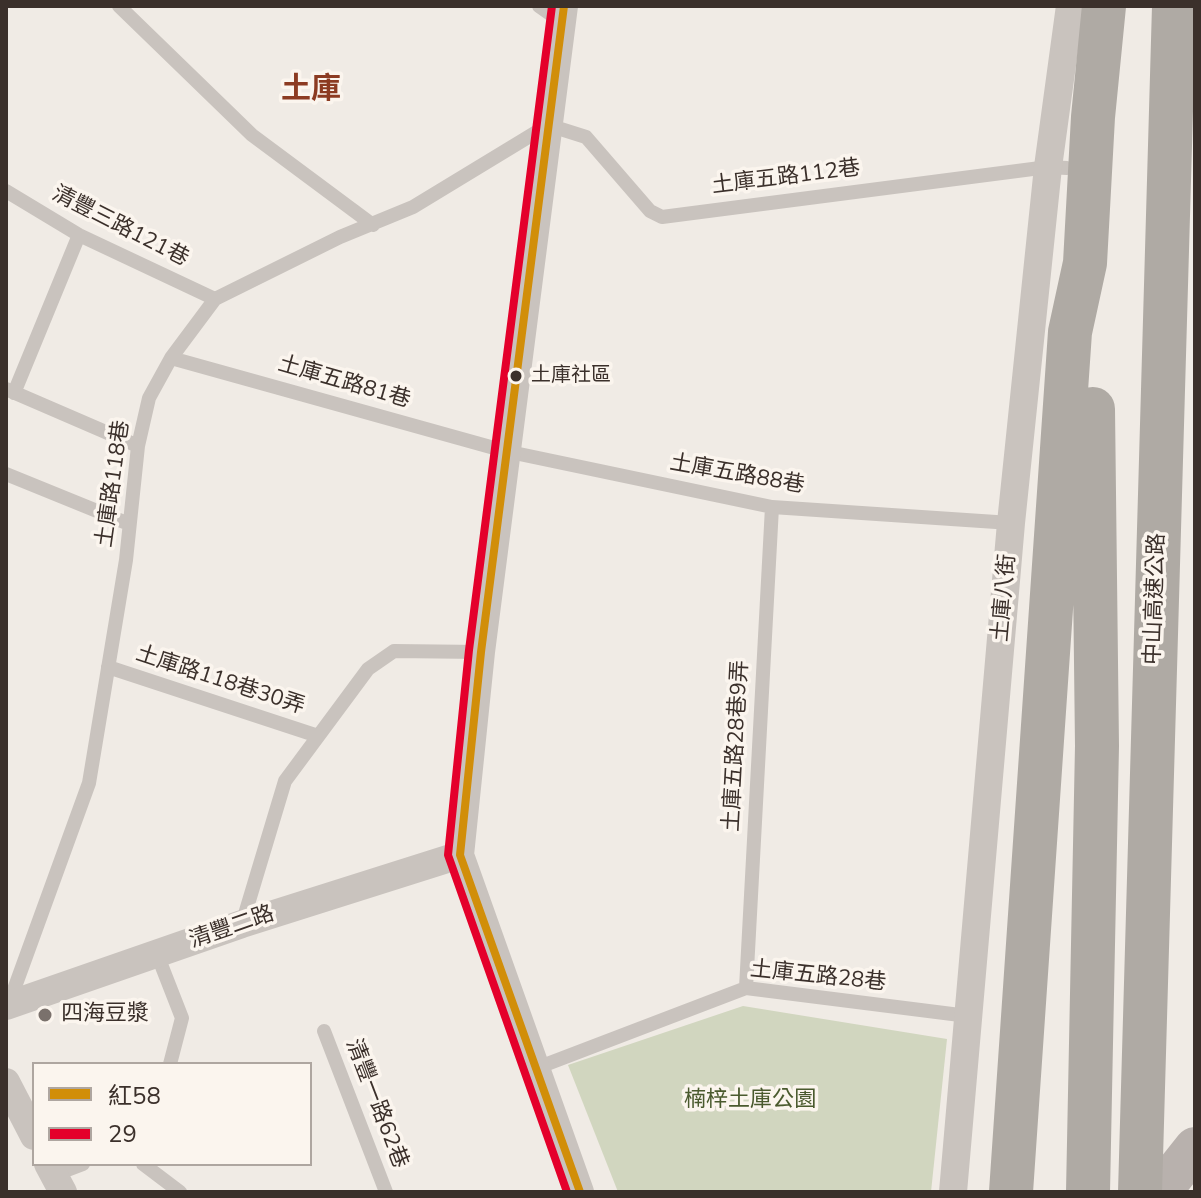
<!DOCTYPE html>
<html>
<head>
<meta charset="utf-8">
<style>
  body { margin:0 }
  #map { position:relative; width:1201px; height:1198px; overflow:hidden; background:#f0ebe5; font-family:"Nunito Sans","Noto Sans TC",sans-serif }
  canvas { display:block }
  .frame { position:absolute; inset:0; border:8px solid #3b302b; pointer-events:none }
  .legend { position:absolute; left:32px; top:1062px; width:280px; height:104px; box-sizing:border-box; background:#fbf5ee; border:2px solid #aea6a0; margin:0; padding:10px 14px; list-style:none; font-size:24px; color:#3b302b }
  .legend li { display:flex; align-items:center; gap:16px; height:40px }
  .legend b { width:40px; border:2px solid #aea6a0 }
</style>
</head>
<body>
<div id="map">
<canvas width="1201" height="1198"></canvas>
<div class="frame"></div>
<ul class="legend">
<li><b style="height:10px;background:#d18e09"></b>紅58</li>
<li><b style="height:10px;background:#e4002b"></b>29</li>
</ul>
</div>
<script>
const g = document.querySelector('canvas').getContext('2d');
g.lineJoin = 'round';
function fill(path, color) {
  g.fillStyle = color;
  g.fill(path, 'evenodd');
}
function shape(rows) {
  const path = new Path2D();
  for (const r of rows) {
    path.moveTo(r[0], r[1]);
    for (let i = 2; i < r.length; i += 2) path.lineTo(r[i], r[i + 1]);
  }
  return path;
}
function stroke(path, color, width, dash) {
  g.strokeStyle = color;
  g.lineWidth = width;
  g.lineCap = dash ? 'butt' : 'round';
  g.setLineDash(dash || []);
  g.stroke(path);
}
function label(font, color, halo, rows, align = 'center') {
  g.font = font + ' "Nunito Sans","Noto Sans TC",sans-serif';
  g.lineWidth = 7;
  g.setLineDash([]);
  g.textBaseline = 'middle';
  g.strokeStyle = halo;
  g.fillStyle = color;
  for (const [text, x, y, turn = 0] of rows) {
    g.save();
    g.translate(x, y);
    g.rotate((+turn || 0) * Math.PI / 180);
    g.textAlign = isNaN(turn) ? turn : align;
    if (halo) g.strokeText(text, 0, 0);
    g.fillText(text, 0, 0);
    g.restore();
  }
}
fill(shape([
  [743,1006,947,1039,931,1192,618,1192,568,1065]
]), '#d1d6bf');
stroke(shape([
  [119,6,252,135,373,225],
  [539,6,563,23],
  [6,191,79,235,215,299],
  [171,358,505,451,772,507,1011,523],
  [6,389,138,446],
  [14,393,79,235],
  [6,474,129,524],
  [108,667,318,736],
  [242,924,285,781,368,669,394,651,481,652],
  [157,954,182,1018,170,1064],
  [746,988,772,507],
  [8,1006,89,783,126,560,138,446,149,398,171,358,215,299,340,237,413,207,548,125,586,137,650,211,662,217,1048,167,1067,168],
  [324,1031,386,1192],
  [534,1069,746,988,968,1016],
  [143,1164,180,1192],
  [54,1175,83,1164]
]), '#c9c3be', 14);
stroke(shape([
  [564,6,481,652,460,855,580,1192],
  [6,1006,242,924,460,855],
  [6,1082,34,1136],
  [48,1164,63,1192],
  [953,1192,1011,523,1048,167,1070,6]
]), '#c9c3be', 28);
stroke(shape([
  [1160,1192,1195,1148]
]), '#b8b1ad', 42);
stroke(shape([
  [1011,1192,1070,332,1085,263,1093,117,1104,6],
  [1088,1192,1097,746,1093,409],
  [1140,1192,1174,6]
]), '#afaaa4', 44);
stroke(shape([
  [564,6,481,652,460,855,580,1192]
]), '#d18e09', 8);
stroke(shape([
  [552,6,469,650,448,855,567,1192]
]), '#e4002b', 8);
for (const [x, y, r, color] of [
  [516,376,7,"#3b302b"],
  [45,1015,8,"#7a716c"]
]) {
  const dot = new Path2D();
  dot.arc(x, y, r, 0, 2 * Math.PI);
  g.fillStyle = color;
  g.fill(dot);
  stroke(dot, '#fbf5ee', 3);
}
label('20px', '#3b302b', '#fbf5ee', [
  ["土庫社區",531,376]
], 'left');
label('22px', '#3b302b', '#fbf5ee', [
  ["土庫五路112巷",786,178,-7],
  ["清豐三路121巷",120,227,27],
  ["土庫五路81巷",344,383,16],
  ["土庫五路88巷",737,475,10],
  ["土庫路118巷",114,484,-82],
  ["土庫八街",1005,598,-85],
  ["中山高速公路",1156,599,-88],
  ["土庫路118巷30弄",220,681,18],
  ["土庫五路28巷9弄",737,746,-87],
  ["清豐二路",232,928,-19],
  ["土庫五路28巷",818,977,6],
  ["清豐一路62巷",376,1104,69]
]);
label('22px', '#3b302b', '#fbf5ee', [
  ["四海豆漿",61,1015]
], 'left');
label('22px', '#4a5a2e', '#fbf5ee', [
  ["楠梓土庫公園",750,1101]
]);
label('bold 30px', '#8c3b22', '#fbf5ee', [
  ["土庫",311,91]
]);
</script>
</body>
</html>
